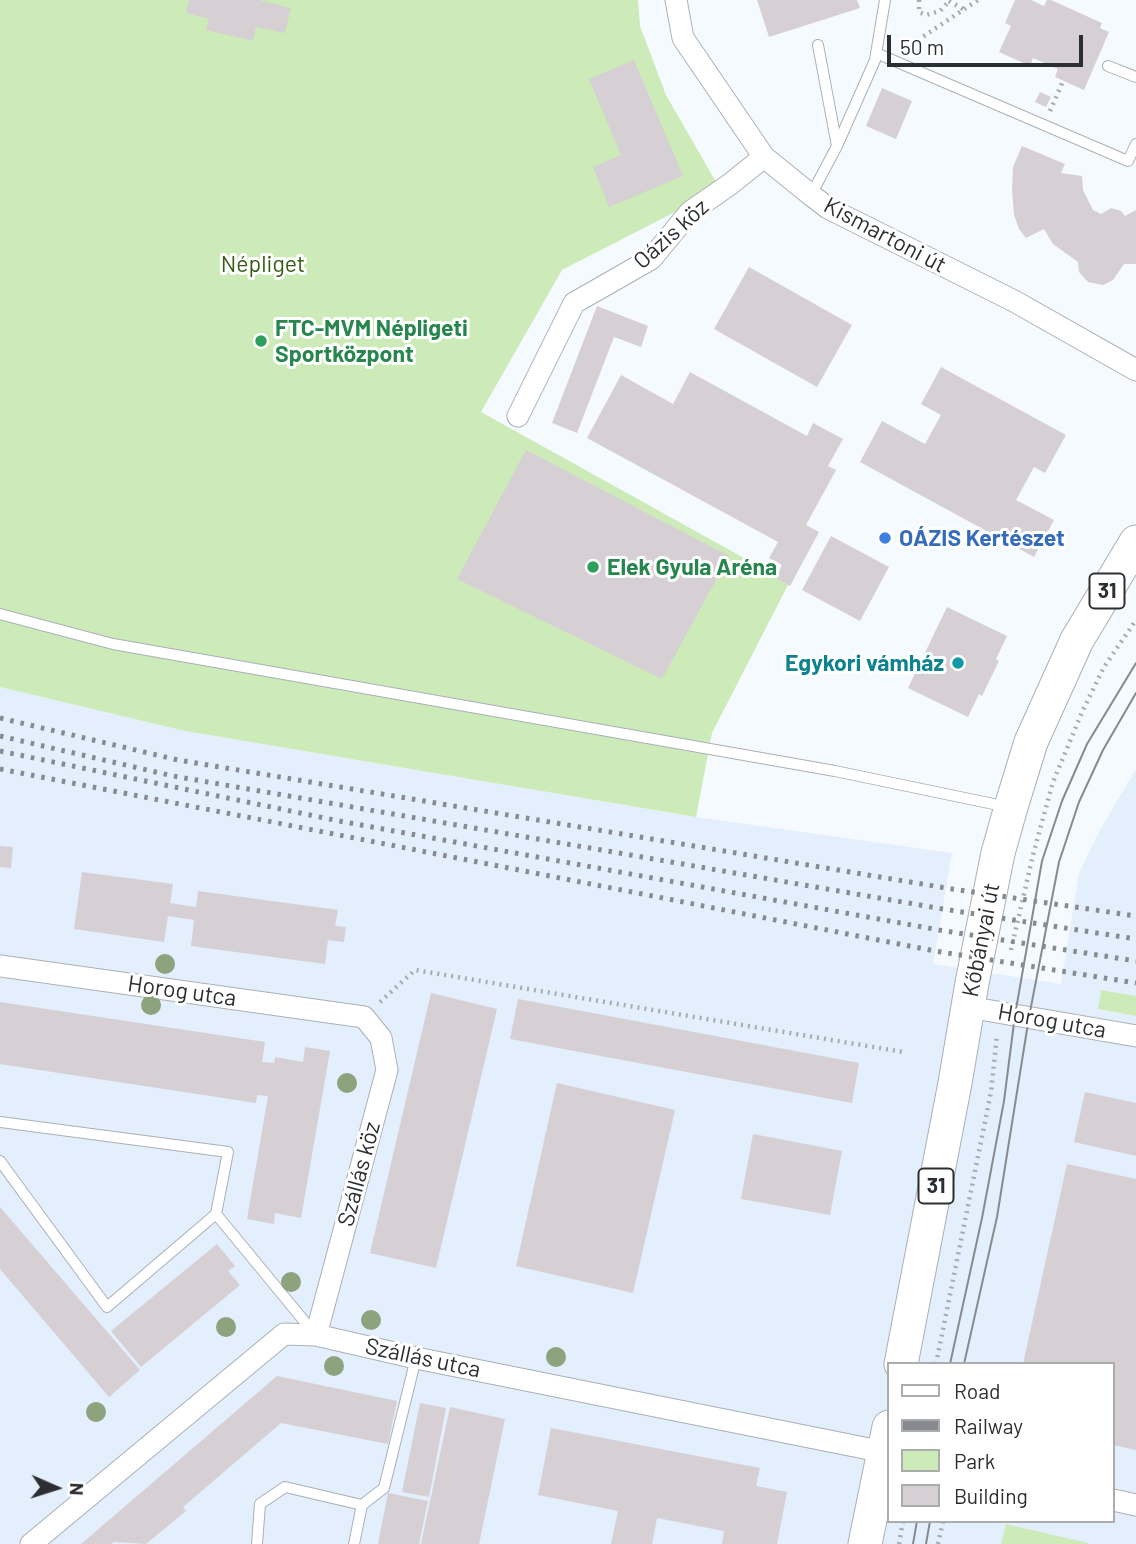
<!DOCTYPE html>
<html>
<head>
<meta charset="utf-8">
<style>
  body { margin:0 }
  #map { position:relative; width:1136px; height:1544px; overflow:hidden; background:#f5faff; font-family:Barlow,sans-serif }
  canvas { display:block }
  .legend { position:absolute; left:887px; top:1362px; width:228px; height:161px; box-sizing:border-box; background:#fff; border:2px solid #abacad; margin:0; padding:9px 12px; list-style:none; font-size:21px; color:#2c2f31 }
  .legend li { display:flex; align-items:center; gap:14px; height:35px }
  .legend b { width:35px; border:2px solid #abacad }
  .north { position:absolute; left:21px; top:1453px; width:70px; height:70px; -webkit-text-stroke:5px #fff; paint-order:stroke; rotate:93deg; font-size:19px; font-weight:700; line-height:28px; text-align:center; color:#2c2f31 }
  .north::after { content:''; display:block; margin:auto; width:24px; height:32px; background:#2c2f31; clip-path:polygon(50% 0,100% 100%,50% 72%,0 100%) }
  .scale { position:absolute; left:887px; top:35px; width:196px; height:32px; box-sizing:border-box; border:4px solid #2c2f31; border-top:0; padding-left:9px; font-size:21px; line-height:24px; white-space:nowrap; color:#2c2f31; -webkit-text-stroke:5px #fff; paint-order:stroke }
</style>
</head>
<body>
<div id="map">
<canvas width="1136" height="1544"></canvas>
<ul class="legend">
<li><b style="height:9px;background:#fff"></b>Road</li>
<li><b style="height:9px;background:#878b8f"></b>Railway</li>
<li><b style="height:19px;background:#cdebb9"></b>Park</li>
<li><b style="height:19px;background:#d6cfd4"></b>Building</li>
</ul>
<div class="north">N</div>
<div class="scale">50 m</div>
</div>
<script>
const g = document.querySelector('canvas').getContext('2d');
g.lineJoin = 'round';
function fill(path, color) {
  g.fillStyle = color;
  g.fill(path, 'evenodd');
}
function shape(rows) {
  const path = new Path2D();
  for (const r of rows) {
    path.moveTo(r[0], r[1]);
    for (let i = 2; i < r.length; i += 2) path.lineTo(r[i], r[i + 1]);
  }
  return path;
}
function stroke(path, color, width, dash) {
  g.strokeStyle = color;
  g.lineWidth = width;
  g.lineCap = dash ? 'butt' : 'round';
  g.setLineDash(dash || []);
  g.stroke(path);
}
function label(font, color, halo, rows, align = 'center') {
  g.font = font + ' Barlow,sans-serif';
  g.lineWidth = 6;
  g.setLineDash([]);
  g.textBaseline = 'middle';
  g.strokeStyle = halo;
  g.fillStyle = color;
  for (const [text, x, y, turn = 0] of rows) {
    g.save();
    g.translate(x, y);
    g.rotate((+turn || 0) * Math.PI / 180);
    g.textAlign = isNaN(turn) ? turn : align;
    if (halo) g.strokeText(text, 0, 0);
    g.fillText(text, 0, 0);
    g.restore();
  }
}
fill(shape([
  [0,687,185,731,696,817,952,853,933,964,1061,984,1079,873,1100,830,1136,769,1136,996,1101,990,1098,1009,1136,1016,1136,1544,0,1544],
  [889,1364,1113,1364,1113,1521,889,1521]
]), '#e3effc');
fill(shape([
  [0,0,638,0,640,26,666,95,720,189,562,270,481,412,789,583,712,733,696,817,185,731,0,687],
  [1101,990,1136,996,1136,1016,1098,1009],
  [1006,1524,1088,1543,1088,1544,1001,1544]
]), '#cdebb9');
fill(shape([
  [189,0,259,0,291,8,285,33,256,27,253,41,206,30,209,19,186,13],
  [757,0,857,0,860,8,769,37],
  [1015,0,1031,0,1044,6,1047,0,1051,0,1102,23,1100,28,1109,32,1084,90,1055,77,1058,69,1033,58,1030,66,999,52,1011,26,1005,23],
  [634,60,683,176,609,207,593,167,621,155,589,79],
  [882,88,912,101,896,139,866,126],
  [1040,92,1051,97,1046,107,1035,102],
  [1022,146,1065,164,1061,173,1082,176,1083,190,1093,210,1101,214,1111,208,1121,211,1125,216,1136,210,1136,264,1124,264,1113,280,1103,285,1088,282,1079,272,1078,262,1053,244,1044,229,1026,238,1019,229,1014,215,1012,189,1013,167],
  [749,267,852,325,817,387,714,329],
  [597,306,648,326,641,347,614,337,577,433,552,423],
  [941,367,1066,435,1045,473,1034,467,1016,500,1054,520,1034,557,860,462,882,421,925,444,941,415,921,404],
  [690,372,807,436,813,423,843,439,828,466,836,470,806,525,819,532,790,586,776,578,782,565,769,558,778,542,587,438,621,375,673,404],
  [526,450,729,556,662,679,457,579],
  [831,536,889,567,860,621,802,590],
  [947,607,1007,636,996,659,999,661,982,696,979,694,968,717,908,688],
  [0,846,13,847,11,868,0,867],
  [82,872,173,884,170,903,196,907,198,891,338,910,335,926,346,927,344,942,328,940,325,964,191,946,194,920,168,916,164,942,74,929],
  [431,993,497,1009,436,1268,370,1253],
  [518,999,859,1063,852,1103,510,1039],
  [0,1002,265,1042,262,1062,274,1063,275,1057,303,1062,305,1047,330,1051,301,1218,275,1213,274,1224,247,1219,268,1096,257,1095,256,1103,0,1064],
  [557,1083,675,1110,633,1293,516,1266],
  [1085,1092,1136,1103,1136,1156,1074,1142],
  [753,1134,842,1151,830,1215,741,1199],
  [1067,1164,1136,1179,1136,1450,1113,1445,1113,1364,1023,1364],
  [0,1207,140,1370,109,1397,0,1269],
  [217,1244,235,1266,228,1271,240,1285,141,1367,111,1331],
  [277,1376,397,1401,388,1444,281,1423,183,1507,186,1511,146,1544,114,1542,111,1544,81,1544],
  [420,1403,446,1408,429,1497,402,1492],
  [450,1407,505,1419,479,1544,421,1544],
  [551,1428,760,1468,756,1486,787,1492,777,1544,722,1544,724,1531,657,1518,652,1544,611,1544,618,1511,538,1495],
  [388,1493,428,1501,419,1544,378,1544]
]), '#d6cfd4');
const service = shape([
  [818,45,837,146],
  [876,53,1128,161,1136,144],
  [1108,66,1136,77],
  [811,195,837,146,875,60,885,0],
  [0,614,113,644,835,771,1008,807],
  [0,1122,228,1152,216,1214,314,1333],
  [0,1161,107,1307,216,1214],
  [257,1544,260,1504,285,1487,362,1505,384,1488,416,1358],
  [354,1544,362,1505]
]);
const minor = shape([
  [676,0,683,38,764,157,811,195,828,208,1014,301,1136,370],
  [518,416,574,303,651,259,690,212,729,185,764,157],
  [0,966,364,1017,381,1038,387,1070,316,1335],
  [968,1007,1136,1036],
  [1113,1500,1136,1505],
  [31,1544,284,1334,316,1335,416,1358,889,1453]
]);
const primary = shape([
  [901,1364,955,1083,972,983,998,853,1011,807,1031,742,1077,640,1136,542],
  [865,1544,889,1427]
]);
stroke(service, '#aab0b6', 12);
stroke(minor, '#aab0b6', 23);
stroke(primary, '#aab0b6', 35);
stroke(shape([
  [919,0,919,12,926,15,940,11,950,0],
  [949,1,963,9],
  [906,48,978,0],
  [1050,111,1063,81],
  [1011,950,1033,855,1053,782,1083,710,1104,667,1136,620],
  [380,1002,415,970,903,1052],
  [936,1364,991,1092,997,1035],
  [899,1544,903,1521],
  [938,1544,943,1521]
]), '#a7abaf', 4.5, [2, 5]);
stroke(service, '#fff', 10);
stroke(minor, '#fff', 21);
stroke(primary, '#fff', 33);
stroke(shape([
  [950,1364,982,1218,1004,1101,1015,1015,1042,861,1062,801,1087,744,1136,663],
  [964,1364,997,1217,1029,1017,1059,862,1079,802,1103,750,1136,693],
  [913,1544,917,1521],
  [926,1544,930,1521]
]), '#878b8f', 2);
stroke(shape([
  [0,718,178,760,946,888,1136,916],
  [0,736,173,776,943,909,1136,939],
  [0,751,339,821,939,930,1136,961],
  [0,769,935,951,1136,983]
]), '#878b8f', 5, [3.5, 7]);
g.fillStyle = '#8ca37d';
for (const [x, y] of [
  [165,964],
  [151,1005],
  [347,1083],
  [291,1282],
  [371,1320],
  [226,1327],
  [556,1357],
  [334,1366],
  [96,1412]
]) {
  g.beginPath();
  g.arc(x, y, 10, 0, 2 * Math.PI);
  g.fill();
}
for (const [x, y, r, color] of [
  [261,341,7,"#2e9e5b"],
  [885,538,7,"#3f7fe0"],
  [593,567,7,"#2e9e5b"],
  [958,663,7,"#0f9aa8"]
]) {
  const dot = new Path2D();
  dot.arc(x, y, r, 0, 2 * Math.PI);
  g.fillStyle = color;
  g.fill(dot);
  stroke(dot, '#fff', 2.5);
}
for (const [x, y, w] of [
  [1107,591,35],
  [936,1186,35]
]) {
  const box = new Path2D();
  box.roundRect(x - w / 2, y - 17.5, w, 35, 5);
  g.fillStyle = '#fff';
  g.fill(box);
  stroke(box, '#2c2f31', 2);
}
label('bold 21px', '#2c2f31', null, [
  ["31",1107,591],
  ["31",936,1186]
]);
label('23px', '#2c2f31', '#fff', [
  ["Oázis köz",671,234,-42],
  ["Kismartoni út",885,235,28],
  ["Kőbányai út",981,940,-79],
  ["Horog utca",182,991,8],
  ["Horog utca",1052,1021,10],
  ["Szállás köz",359,1174,-75],
  ["Szállás utca",423,1358,12]
]);
label('23px', '#365c12', '#fff', [
  ["Népliget",263,264]
]);
label('bold 23px', '#27864d', '#fff', [
  ["FTC-MVM Népligeti",275,328],
  ["Sportközpont",275,354],
  ["Elek Gyula Aréna",607,567]
], 'left');
label('bold 23px', '#366cbe', '#fff', [
  ["OÁZIS Kertészet",899,538]
], 'left');
label('bold 23px', '#0d838f', '#fff', [
  ["Egykori vámház",944,663]
], 'right');
</script>
</body>
</html>
